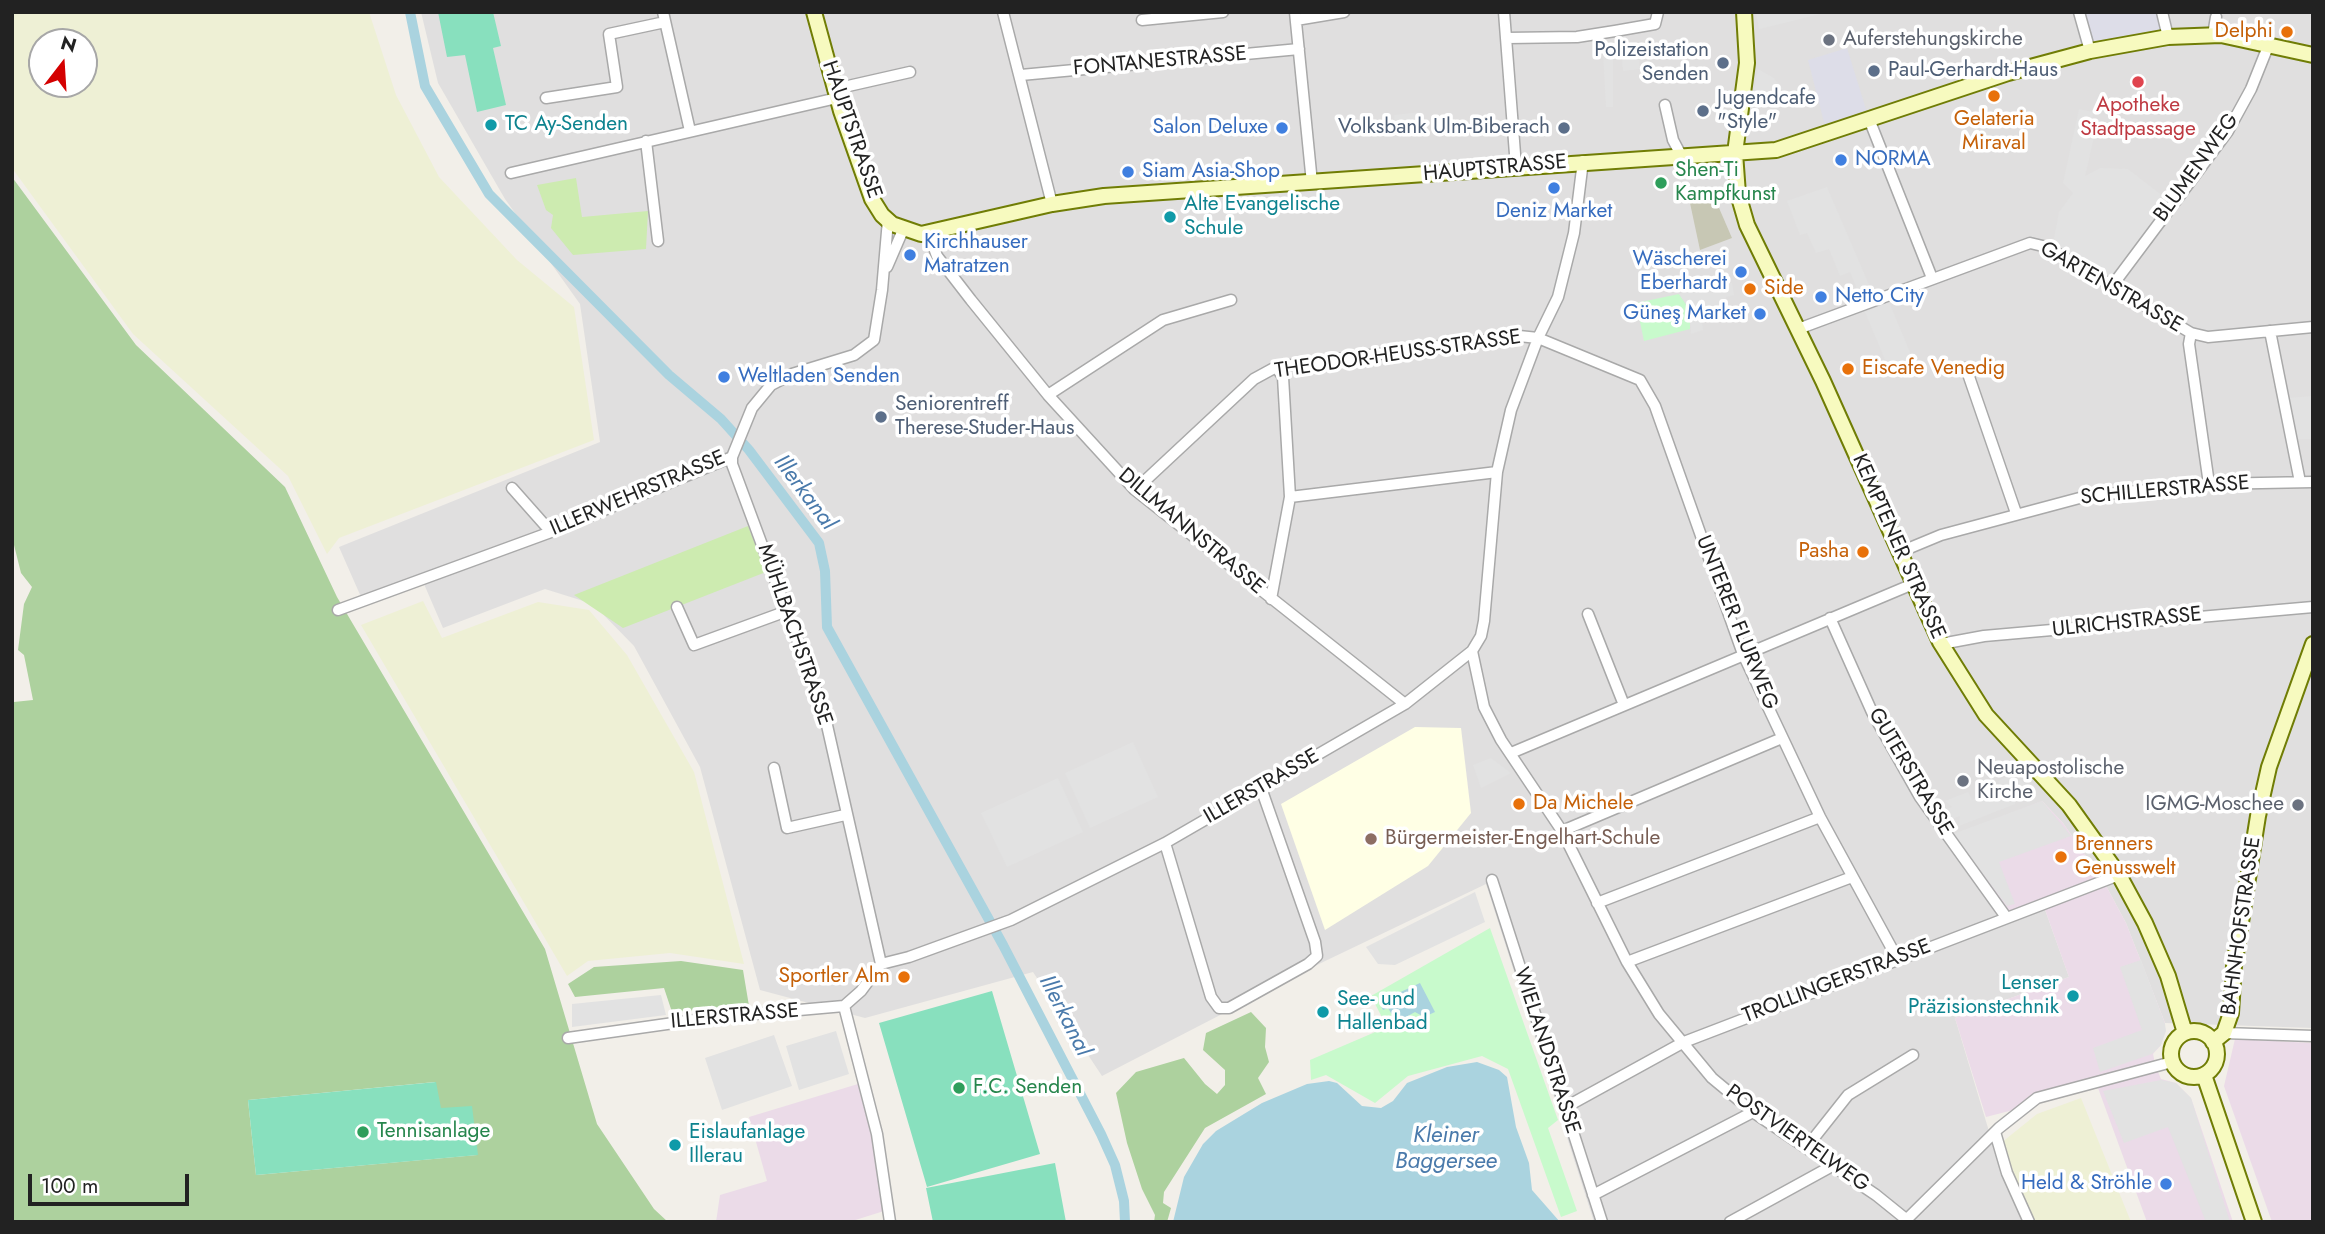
<!DOCTYPE html>
<html>
<head>
<meta charset="utf-8">
<style>
  body { margin:0 }
  #map { position:relative; width:2325px; height:1234px; overflow:hidden; background:#f2efe9; font-family:Jost,sans-serif }
  canvas { display:block }
  .frame { position:absolute; inset:0; border:14px solid #222; pointer-events:none }
  .north { position:absolute; left:28px; top:28px; width:70px; height:70px; box-sizing:border-box; background:#fff; border:2px solid #a7a7a7; border-radius:50%; rotate:17deg; font-size:19px; font-weight:700; line-height:28px; text-align:center; color:#222 }
  .north::after { content:''; display:block; margin:auto; width:24px; height:32px; background:#d40000; clip-path:polygon(50% 0,100% 100%,50% 72%,0 100%) }
  .scale { position:absolute; left:28px; top:1174px; width:161px; height:32px; box-sizing:border-box; border:4px solid #222; border-top:0; padding-left:9px; font-size:21px; line-height:24px; white-space:nowrap; color:#222; -webkit-text-stroke:5px #fff; paint-order:stroke }
</style>
</head>
<body>
<div id="map">
<canvas width="2325" height="1234"></canvas>
<div class="frame"></div>
<div class="north">N</div>
<div class="scale">100 m</div>
</div>
<script>
const g = document.querySelector('canvas').getContext('2d');
g.lineJoin = 'round';
function fill(path, color) {
  g.fillStyle = color;
  g.fill(path, 'evenodd');
}
function shape(rows) {
  const path = new Path2D();
  for (const r of rows) {
    if (r.length === 3) {
      path.moveTo(r[0] + r[2], r[1]);
      path.arc(r[0], r[1], r[2], 0, 2 * Math.PI);
      continue;
    }
    path.moveTo(r[0], r[1]);
    for (let i = 2; i < r.length; i += 2) path.lineTo(r[i], r[i + 1]);
  }
  return path;
}
function stroke(path, color, width, dash) {
  g.strokeStyle = color;
  g.lineWidth = width;
  g.lineCap = dash ? 'butt' : 'round';
  g.setLineDash(dash || []);
  g.stroke(path);
}
function label(font, color, halo, rows, align = 'center') {
  g.font = font + ' Jost,sans-serif';
  g.lineWidth = 7;
  g.setLineDash([]);
  g.textBaseline = 'middle';
  g.strokeStyle = halo;
  g.fillStyle = color;
  for (const [text, x, y, turn = 0] of rows) {
    g.save();
    g.translate(x, y);
    g.rotate((+turn || 0) * Math.PI / 180);
    g.textAlign = isNaN(turn) ? turn : align;
    if (halo) g.strokeText(text, 0, 0);
    g.fillText(text, 0, 0);
    g.restore();
  }
}
fill(shape([
  [421,12,2313,12,2313,1028,2165,1023,2126,923,2104,882,2063,823,2042,801,2043,904,2069,977,1955,1018,1994,1148,2027,1222,1594,1222,1486,884,1321,963,1102,1076,1033,972,865,1018,760,990,700,767,634,646,593,604,545,589,443,628,424,584,365,606,339,547,600,442,580,304,505,199,438,83]
]), '#e0dfdf');
fill(shape([
  [2042,801,2063,823,2104,882,2126,923,2165,1023,2161,1045,2153,1054,2156,1067,2161,1079,2176,1083,2191,1098,2233,1222,2147,1222,2098,1088,1986,1117,1955,1018,2069,977,2043,904,2006,917,1948,837],
  [2235,1039,2313,1043,2313,1222,2272,1222,2224,1086],
  [858,1084,879,1165,884,1211,849,1222,716,1222,720,1195,767,1181,749,1117]
]), '#ebdbe8');
fill(shape([
  [1415,727,1461,728,1471,813,1428,866,1325,930,1281,804]
]), '#ffffe5');
fill(shape([
  [1713,194,1732,238,1700,250,1690,203]
]), '#c7c7b4');
fill(shape([
  [12,12,369,12,396,95,439,177,517,260,574,307,594,440,339,538,327,554,288,476,133,334,12,168],
  [42,42,84,42,84,84,42,84],
  [423,601,442,638,538,602,589,610,627,655,694,772,744,964,670,953,588,961,567,976,361,625],
  [2081,1098,2131,1222,2035,1222,2001,1143,2037,1114]
]), '#eef0d5');
fill(shape([
  [576,178,582,217,648,211,646,249,573,255,551,228,553,215,546,210,537,185],
  [748,526,766,572,623,628,574,595]
]), '#cdebb0');
fill(shape([
  [12,177,136,345,285,487,337,597,545,949,597,1124,654,1209,668,1222,12,1222,12,698,14,702,33,700,24,655,18,650,24,604,32,587,21,573,12,537],
  [435,1082,440,1108,477,1155,256,1175,248,1100],
  [681,961,743,970,749,1006,672,1012,664,988,575,997,568,984,594,967],
  [1251,1012,1266,1028,1265,1047,1269,1062,1258,1078,1266,1094,1205,1128,1164,1192,1163,1203,1171,1208,1167,1222,1154,1222,1155,1215,1142,1189,1127,1143,1116,1093,1136,1072,1184,1058,1205,1084,1217,1094,1225,1085,1225,1070,1203,1050,1206,1033]
]), '#add19e');
fill(shape([
  [1679,294,1690,310,1690,329,1644,341,1636,303],
  [1490,928,1558,1120,1548,1128,1577,1211,1561,1217,1508,1069,1482,1056,1408,1076,1375,1103,1326,1075,1311,1080,1310,1060,1387,1027,1371,996]
]), '#c8facc');
fill(shape([
  [438,12,493,12,501,46,493,48,506,105,477,112,465,55,447,57],
  [992,991,1040,1154,927,1187,879,1023],
  [436,1082,441,1108,472,1106,478,1155,256,1175,248,1100],
  [1055,1163,1066,1222,933,1222,926,1188]
]), '#88e0be');
fill(shape([
  [1756,12,1820,12,1821,14,1759,29],
  [1638,48,1640,69,1623,71,1621,50],
  [1603,52,1613,52,1613,107,1606,107],
  [1758,69,1774,78,1783,89,1769,90,1770,102,1751,105],
  [2079,109,2094,112,2090,127,2096,129,2085,176,2100,168,2128,169,2172,203,2112,284,2052,249,2059,212,2073,193,2063,183],
  [1421,112,1423,129,1395,130,1394,115],
  [1827,187,1870,287,1858,292,1850,272,1840,276,1829,249,1816,253,1807,233,1800,235,1787,201],
  [1732,283,1734,295,1726,297,1728,310,1701,317,1703,330,1691,334,1690,310,1679,294],
  [1889,302,1912,357,1888,367,1865,312],
  [2313,396,2313,439,2297,439,2289,398],
  [1133,742,1158,797,1090,828,1065,773],
  [1491,758,1511,773,1481,788,1473,765],
  [2009,776,2013,783,2021,780,2030,788,2017,793,2015,804,1959,826,1960,816,1939,824,1933,814,1952,807,1945,801,1968,792,1972,800,2001,789,1998,781],
  [1058,778,1083,832,1007,867,981,813],
  [2042,801,2071,836,1999,862,2015,904,2007,906,1953,834],
  [1475,892,1485,922,1395,965,1378,964,1366,947],
  [2141,960,2165,1024,2166,1031,2161,1045,2152,1054,2100,1072,2093,1048,2142,1030,2120,967],
  [661,995,666,1015,572,1027,572,1004],
  [836,1031,849,1074,799,1090,786,1046],
  [774,1035,792,1086,722,1110,705,1058],
  [2161,1080,2176,1083,2191,1098,2230,1222,2206,1222,2168,1127,2124,1143,2103,1091]
]), '#e2e2e2');
fill(shape([
  [2079,12,2162,12,2168,37,2090,51],
  [1847,48,1869,119,1827,134,1808,60]
]), '#dddde8');
fill(shape([
  [1420,983,1435,1012,1424,1017,1415,1012,1406,1017,1408,1022,1400,1028,1388,1008,1383,1010,1379,1002],
  [1477,1062,1499,1070,1507,1077,1516,1127,1529,1163,1532,1190,1560,1222,1173,1222,1184,1177,1203,1144,1216,1131,1262,1103,1307,1084,1329,1081,1337,1083,1362,1106,1381,1108,1393,1101,1407,1083,1447,1067]
]), '#aad3df');
stroke(shape([
  [410,12,425,86,489,194,669,375,721,419,749,450,819,543,825,571,827,627,1003,945,1101,1134,1115,1165,1124,1201,1125,1222]
]), '#aad3df', 10);
const street = shape([
  [663,12,690,131],
  [1003,12,1052,204],
  [1295,12,1312,183],
  [1504,12,1516,167],
  [2079,12,2090,51],
  [2162,12,2168,37],
  [1142,20,1223,12],
  [1296,20,1344,12],
  [2213,35,2216,17],
  [1507,38,1577,37,1615,31,1655,24,1658,12],
  [1021,75,1299,49],
  [835,89,910,72],
  [546,98,617,87,609,34,665,22],
  [1665,105,1673,140,1681,155],
  [1869,119,1932,278],
  [646,141,658,241],
  [511,173,837,98],
  [929,234,937,256,971,300,1048,395,1135,490,1405,704],
  [887,267,903,230],
  [2112,286,2228,131,2251,89,2269,44],
  [1798,329,2030,243,2047,247,2191,333,2208,337,2313,327],
  [2270,331,2300,482],
  [2191,333,2189,344,2209,484],
  [1966,368,2016,513],
  [1048,395,1163,320,1231,300],
  [732,457,732,464,824,712,881,964],
  [512,488,551,532],
  [1135,490,1254,379,1276,367,1519,336,1538,338,1640,380,1655,406,1743,654,1820,817,1897,958],
  [1290,497,1497,472],
  [1900,552,1941,535,2087,496,2209,484,2313,482],
  [1271,599,1290,497,1283,377,1276,367],
  [677,607,694,645,787,611],
  [338,610,551,532,732,457,752,408,771,385,792,374,854,355,874,340,882,290,888,220],
  [1588,614,1624,705],
  [1830,618,1872,712,1920,797,2006,917],
  [1941,644,1984,636,2313,607],
  [1472,651,1484,707,1501,740,1562,831,1627,962,1659,1014,1712,1078,1753,1112,1876,1195,1907,1220],
  [1511,753,1913,584],
  [774,768,787,828,845,815],
  [1562,831,1782,738],
  [1165,843,1211,997,1219,1008,1229,1008,1308,964,1317,956,1315,942,1261,788],
  [1492,880,1602,1222],
  [1597,903,1820,817],
  [1627,962,1852,877],
  [844,1006,877,1134,890,1222],
  [2224,1033,2313,1036],
  [568,1038,709,1018,844,1006,861,991,881,964,909,957,1011,920,1165,843,1405,704,1472,651,1481,636,1484,621,1497,472,1511,410,1538,338,1558,297,1574,233,1583,161],
  [1564,1108,1684,1042,2119,875],
  [1995,1132,2007,1173,2029,1222],
  [1806,1148,1848,1095,1913,1055],
  [1593,1195,1753,1112],
  [1730,1222,1832,1166],
  [1904,1222,1999,1128,2037,1098,2172,1062]
]);
const secondary = shape([
  [814,12,841,111,872,199,882,215,892,224,921,234,1052,204,1104,196,1776,150,2008,73,2090,51,2168,37,2221,35,2313,55],
  [1744,12,1747,63,1735,153,1738,194,1747,225,1823,381,1940,642,1986,715,2069,805,2119,875,2145,923,2168,976,2185,1033],
  [2194,1054,23],
  [2213,1042,2224,1033,2231,1013,2234,966,2258,816,2269,767,2313,644],
  [2204,1075,2254,1222]
]);
stroke(street, '#a9a9a9', 13);
stroke(secondary, '#707d05', 18);
stroke(street, '#fff', 10);
stroke(secondary, '#f7fabf', 14);
for (const [x, y, r, color] of [
  [2287,32,7,"#e8710a"],
  [1829,40,7,"#6b7280"],
  [1723,63,7,"#5c6f8a"],
  [1874,71,7,"#5c6f8a"],
  [2138,82,7,"#e0444e"],
  [1994,96,7,"#e8710a"],
  [1703,111,7,"#5c6f8a"],
  [491,125,7,"#0f9aa8"],
  [1282,128,7,"#3f7fe0"],
  [1564,128,7,"#5c6f8a"],
  [1841,160,7,"#3f7fe0"],
  [1128,172,7,"#3f7fe0"],
  [1661,183,7,"#2e9e5b"],
  [1554,188,7,"#3f7fe0"],
  [1170,217,7,"#0f9aa8"],
  [910,255,7,"#3f7fe0"],
  [1741,272,7,"#3f7fe0"],
  [1750,289,7,"#e8710a"],
  [1821,297,7,"#3f7fe0"],
  [1760,314,7,"#3f7fe0"],
  [1848,369,7,"#e8710a"],
  [724,377,7,"#3f7fe0"],
  [881,417,7,"#5c6f8a"],
  [1863,552,7,"#e8710a"],
  [1963,781,7,"#6b7280"],
  [1519,804,7,"#e8710a"],
  [2298,805,7,"#6b7280"],
  [1371,839,7,"#8d6e63"],
  [2061,857,7,"#e8710a"],
  [904,977,7,"#e8710a"],
  [2073,996,7,"#0f9aa8"],
  [1323,1012,7,"#0f9aa8"],
  [959,1088,7,"#2e9e5b"],
  [363,1132,7,"#2e9e5b"],
  [675,1145,7,"#0f9aa8"],
  [2166,1184,7,"#3f7fe0"]
]) {
  const dot = new Path2D();
  dot.arc(x, y, r, 0, 2 * Math.PI);
  g.fillStyle = color;
  g.fill(dot);
  stroke(dot, '#fff', 2.5);
}
label('21px', '#c56008', '#fff', [
  ["Delphi",2273,32,"right"],
  ["Gelateria",1994,120,"center"],
  ["Miraval",1994,144,"center"],
  ["Side",1764,289],
  ["Eiscafe Venedig",1862,369],
  ["Pasha",1849,552,"right"],
  ["Da Michele",1533,804],
  ["Brenners",2075,845],
  ["Genusswelt",2075,869],
  ["Sportler Alm",890,977,"right"]
], 'left');
label('21px', '#5b616d', '#fff', [
  ["Auferstehungskirche",1843,40],
  ["Neuapostolische",1977,769],
  ["Kirche",1977,793],
  ["IGMG-Moschee",2284,805,"right"]
], 'left');
label('21px', '#4e5e75', '#fff', [
  ["Polizeistation",1709,51,"right"],
  ["Senden",1709,75,"right"],
  ["Paul-Gerhardt-Haus",1888,71],
  ["Jugendcafe",1717,99],
  ["\"Style\"",1717,123],
  ["Volksbank Ulm-Biberach",1550,128,"right"],
  ["Seniorentreff",895,405],
  ["Therese-Studer-Haus",895,429]
], 'left');
label('21px', '#222', '#fff', [
  ["FONTANESTRASSE",1160,62,-5],
  ["HAUPTSTRASSE",851,130,71],
  ["BLUMENWEG",2197,168,-54],
  ["HAUPTSTRASSE",1495,169,-5],
  ["GARTENSTRASSE",2111,288,30],
  ["THEODOR-HEUSS-STRASSE",1398,355,-8],
  ["SCHILLERSTRASSE",2165,491,-5],
  ["ILLERWEHRSTRASSE",638,494,-23],
  ["DILLMANNSTRASSE",1191,532,40],
  ["KEMPTENER STRASSE",1898,547,66],
  ["UNTERER FLURWEG",1736,623,68],
  ["ULRICHSTRASSE",2127,623,-6],
  ["MÜHLBACHSTRASSE",794,635,71],
  ["GUTERSTRASSE",1910,772,59],
  ["ILLERSTRASSE",1262,787,-30],
  ["BAHNHOFSTRASSE",2242,926,-82],
  ["TROLLINGERSTRASSE",1837,982,-21],
  ["ILLERSTRASSE",735,1017,-5],
  ["WIELANDSTRASSE",1546,1051,72],
  ["POSTVIERTELWEG",1797,1139,35]
]);
label('21px', '#be3a42', '#fff', [
  ["Apotheke",2138,106],
  ["Stadtpassage",2138,130]
]);
label('21px', '#0d838f', '#fff', [
  ["TC Ay-Senden",505,125],
  ["Alte Evangelische",1184,205],
  ["Schule",1184,229],
  ["Lenser",2059,984,"right"],
  ["Präzisionstechnik",2059,1008,"right"],
  ["See- und",1337,1000],
  ["Hallenbad",1337,1024],
  ["Eislaufanlage",689,1133],
  ["Illerau",689,1157]
], 'left');
label('21px', '#366cbe', '#fff', [
  ["Salon Deluxe",1268,128,"right"],
  ["NORMA",1855,160],
  ["Siam Asia-Shop",1142,172],
  ["Deniz Market",1554,212,"center"],
  ["Kirchhauser",924,243],
  ["Matratzen",924,267],
  ["Wäscherei",1727,260,"right"],
  ["Eberhardt",1727,284,"right"],
  ["Netto City",1835,297],
  ["Güneş Market",1746,314,"right"],
  ["Weltladen Senden",738,377],
  ["Held & Ströhle",2152,1184,"right"]
], 'left');
label('21px', '#27864d', '#fff', [
  ["Shen-Ti",1675,171],
  ["Kampfkunst",1675,195],
  ["F.C. Senden",973,1088],
  ["Tennisanlage",377,1132]
], 'left');
label('21px', '#785e54', '#fff', [
  ["Bürgermeister-Engelhart-Schule",1385,839]
], 'left');
label('italic 23px', '#4a7aab', '#fff', [
  ["Illerkanal",804,493,53],
  ["Illerkanal",1064,1016,63],
  ["Kleiner",1446,1136],
  ["Baggersee",1446,1162]
]);
</script>
</body>
</html>
